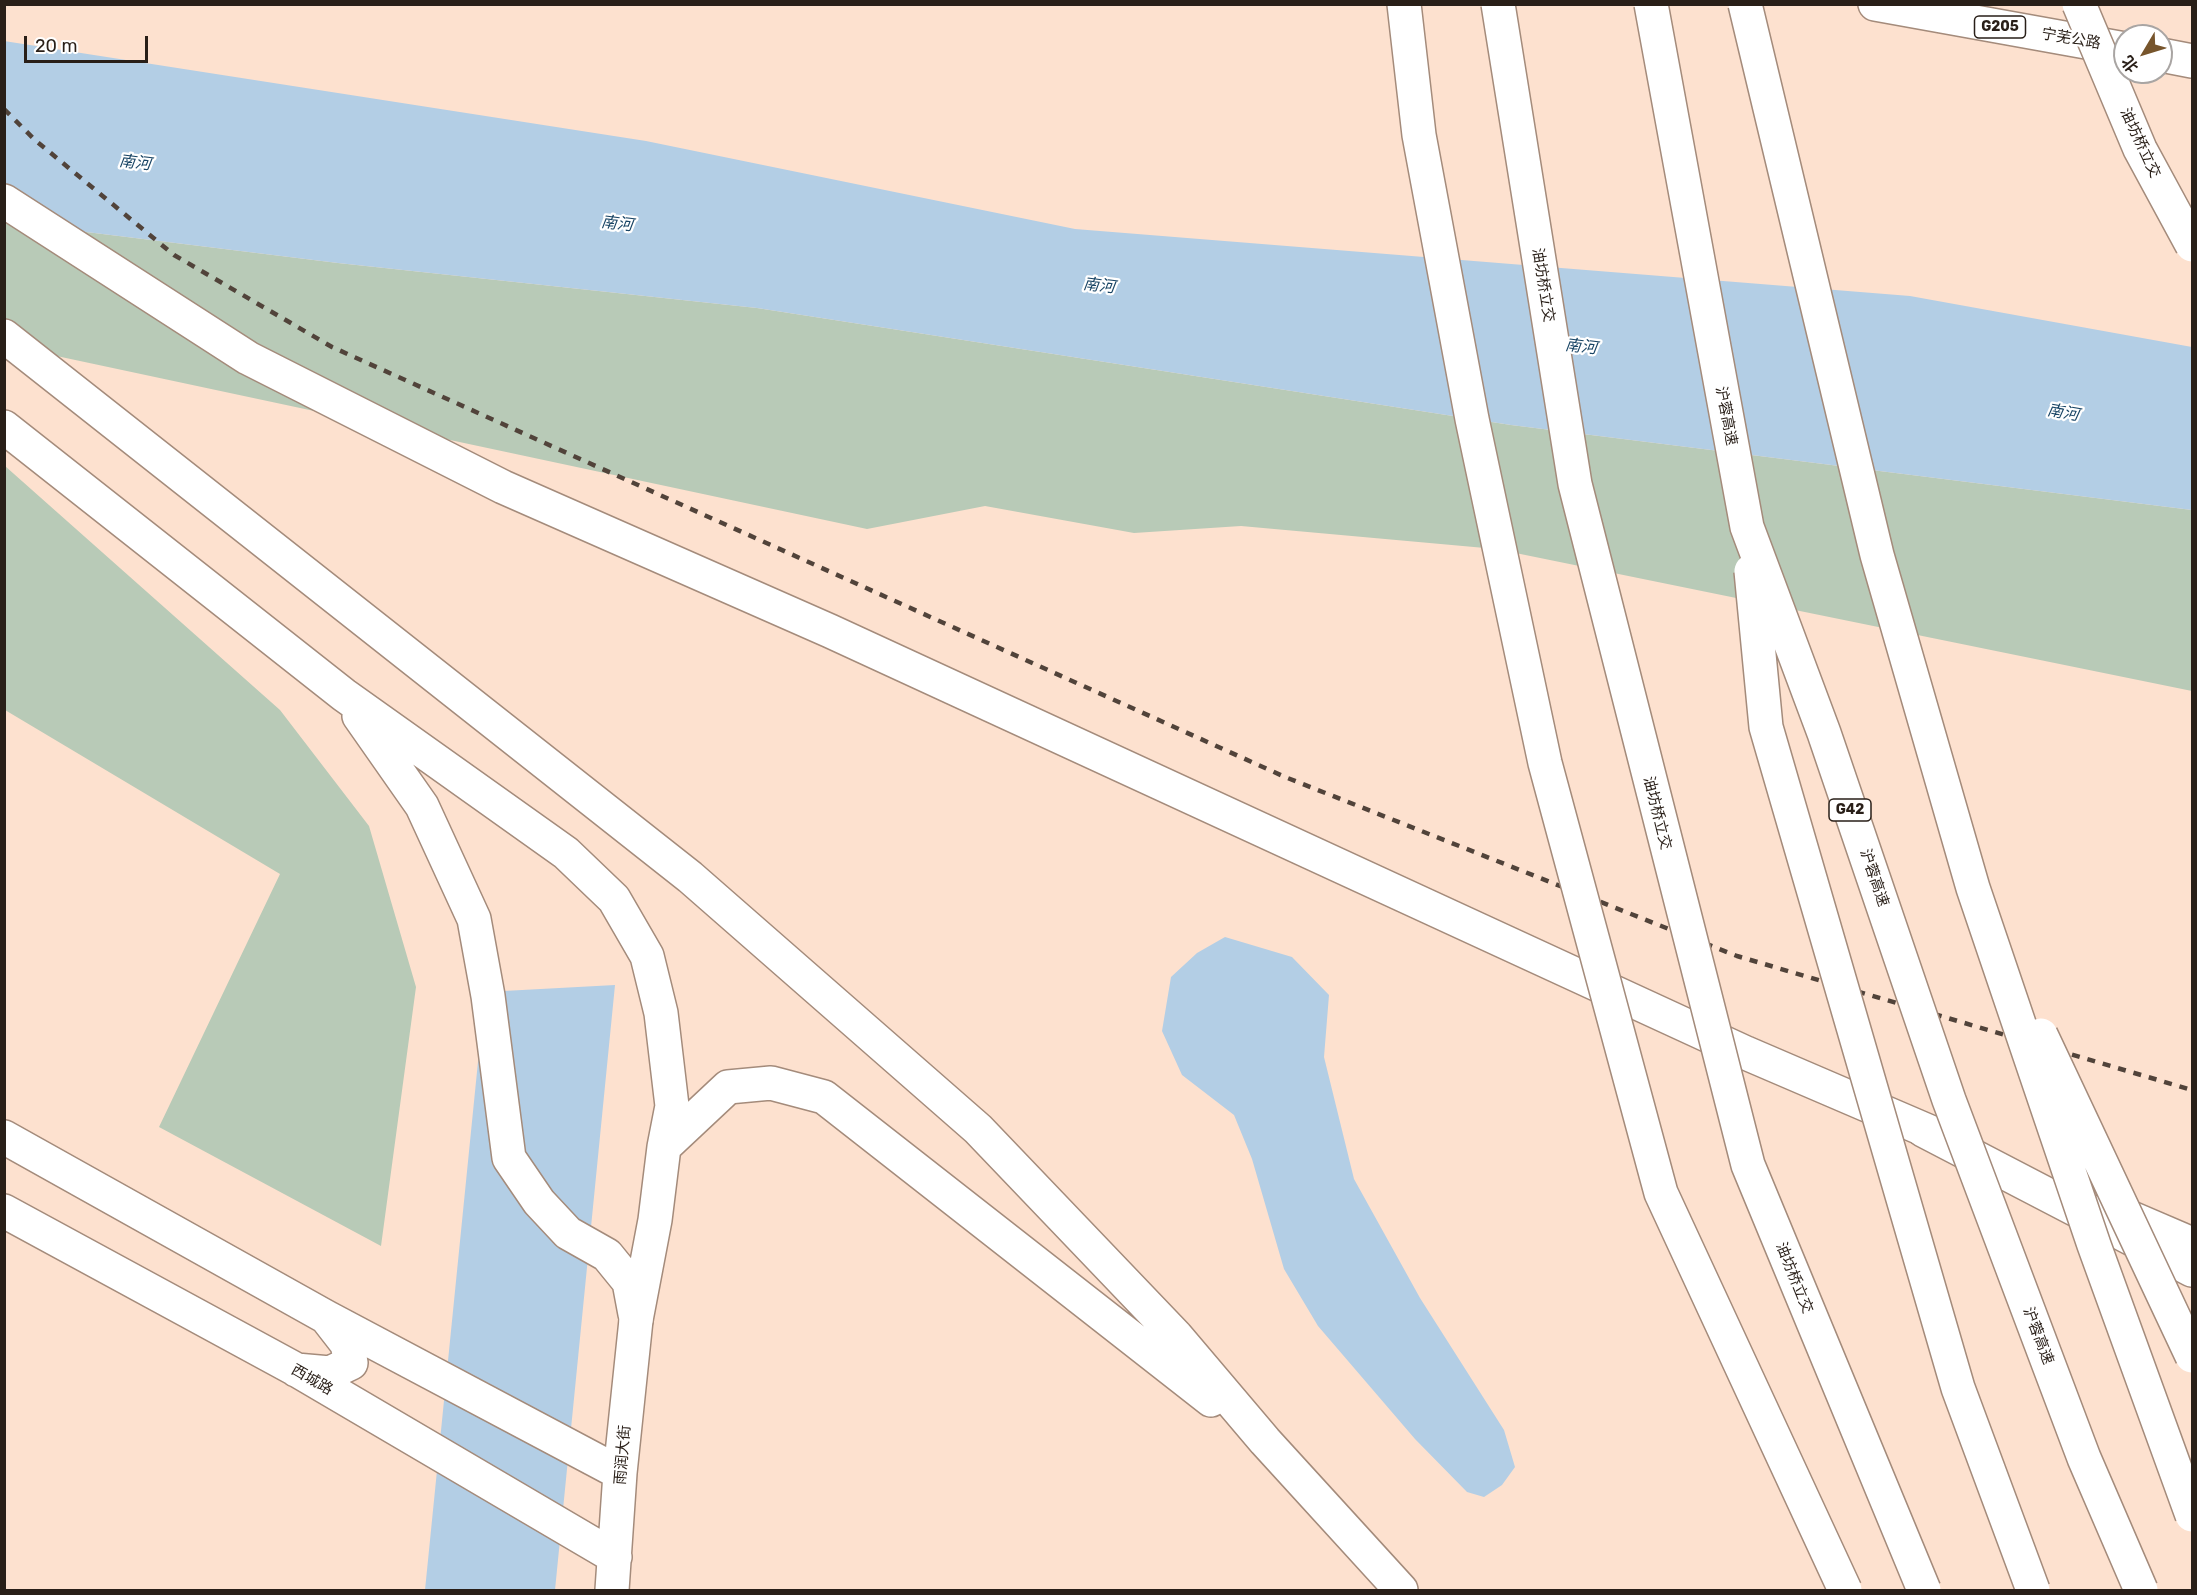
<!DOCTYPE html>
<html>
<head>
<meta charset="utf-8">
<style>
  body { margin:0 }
  #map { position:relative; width:2197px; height:1595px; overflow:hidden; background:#fde1cf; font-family:Rubik,"Noto Sans SC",sans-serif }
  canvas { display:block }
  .frame { position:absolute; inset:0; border:6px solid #291f18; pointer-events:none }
  .north { position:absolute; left:2113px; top:24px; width:60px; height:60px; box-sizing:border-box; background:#fff; border:2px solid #a9a5a3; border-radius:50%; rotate:232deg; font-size:16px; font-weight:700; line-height:24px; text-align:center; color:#291f18 }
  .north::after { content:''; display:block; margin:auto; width:21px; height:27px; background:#77552c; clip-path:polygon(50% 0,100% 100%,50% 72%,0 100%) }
  .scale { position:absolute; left:24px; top:36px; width:124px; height:27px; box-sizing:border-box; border:3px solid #291f18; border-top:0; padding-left:8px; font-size:18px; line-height:21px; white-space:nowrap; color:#291f18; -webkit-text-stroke:4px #fff; paint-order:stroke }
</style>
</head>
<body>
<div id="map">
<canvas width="2197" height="1595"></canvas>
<div class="frame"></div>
<div class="north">北</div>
<div class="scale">20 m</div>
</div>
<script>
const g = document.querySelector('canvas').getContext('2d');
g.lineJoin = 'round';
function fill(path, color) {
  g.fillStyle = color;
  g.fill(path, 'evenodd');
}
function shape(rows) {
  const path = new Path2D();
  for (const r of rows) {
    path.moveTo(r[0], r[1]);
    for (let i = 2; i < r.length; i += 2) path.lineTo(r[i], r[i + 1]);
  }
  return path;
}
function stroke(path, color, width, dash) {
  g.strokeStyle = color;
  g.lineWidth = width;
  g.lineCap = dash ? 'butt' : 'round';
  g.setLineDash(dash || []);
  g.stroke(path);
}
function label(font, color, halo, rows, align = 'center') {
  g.font = font + ' Rubik,"Noto Sans SC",sans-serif';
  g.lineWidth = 4.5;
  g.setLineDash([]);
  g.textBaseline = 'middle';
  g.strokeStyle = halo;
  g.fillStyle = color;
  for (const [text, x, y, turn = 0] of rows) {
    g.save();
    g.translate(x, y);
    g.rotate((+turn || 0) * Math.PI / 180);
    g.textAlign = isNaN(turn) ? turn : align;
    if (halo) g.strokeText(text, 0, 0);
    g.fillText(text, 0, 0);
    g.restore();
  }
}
fill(shape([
  [5,222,338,263,757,308,1511,425,2192,510,2192,691,1496,549,1241,526,1134,533,985,506,867,529,5,345],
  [5,466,280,710,369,826,416,987,381,1246,159,1127,280,874,5,710]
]), '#b8cab7');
fill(shape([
  [4,41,646,141,1075,229,1910,296,2192,347,2192,510,1511,425,757,308,338,263,5,222],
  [1225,937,1292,957,1329,995,1324,1057,1354,1179,1420,1298,1504,1430,1515,1467,1502,1485,1484,1497,1467,1492,1415,1439,1318,1326,1284,1269,1252,1159,1234,1115,1182,1075,1162,1031,1171,977,1197,953],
  [615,985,555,1590,425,1590,485,992]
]), '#b3cee5');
const tertiary = shape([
  [4,1137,326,1317,620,1473],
  [4,1211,295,1369,615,1557],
  [296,1370,330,1373,351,1363,347,1344,326,1317],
  [612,1590,620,1473,636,1320]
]);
const trunk = shape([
  [1875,4,2125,49],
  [2161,55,2192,61],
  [4,201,248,358,503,487,830,631,1746,1053,1951,1141],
  [4,336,690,877,978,1129,1176,1336,1265,1441,1401,1590],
  [4,427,344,695,566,853,614,899,647,956,661,1013,672,1106,664,1147],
  [359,716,422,806,474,919,488,996,509,1158,539,1202,568,1233,607,1255,629,1282,635,1314],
  [2108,1208,2192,1244],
  [636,1320,655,1220,664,1147,728,1087,771,1083,824,1097,1211,1400]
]);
const motorway = shape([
  [1923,1130,2192,1270]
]);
stroke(tertiary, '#a48b7b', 36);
stroke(trunk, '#a48b7b', 36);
stroke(motorway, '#a48b7b', 36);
stroke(tertiary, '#fff', 33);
stroke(trunk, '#fff', 33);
stroke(motorway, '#fff', 33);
stroke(shape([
  [4,109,35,140,174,255,332,347,1285,777,1737,956,2192,1090]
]), '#51433a', 4.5, [8, 8]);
const trunkBridge = shape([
  [1404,4,1419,135,1472,419,1545,763,1661,1193,1845,1590],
  [1498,4,1575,484,1748,1165,1924,1590],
  [2079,4,2140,149,2192,245]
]);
const motorwayBridge = shape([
  [1651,4,1747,527,1824,733,1949,1100,2084,1458,2141,1590],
  [1745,4,1877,555,1973,888,2094,1245,2192,1515],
  [1751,571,1766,727,1958,1388,2033,1590],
  [2041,1035,2192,1356]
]);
stroke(trunkBridge, '#a48b7b', 36, []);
stroke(motorwayBridge, '#a48b7b', 36, []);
stroke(trunkBridge, '#fff', 33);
stroke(motorwayBridge, '#fff', 33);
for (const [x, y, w] of [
  [2000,27,51],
  [1850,810,42]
]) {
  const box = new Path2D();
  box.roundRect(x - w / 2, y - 11, w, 22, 4.5);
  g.fillStyle = '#fff';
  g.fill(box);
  stroke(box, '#291f18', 1.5);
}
label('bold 14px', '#291f18', null, [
  ["G205",2000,27],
  ["G42",1850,810]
]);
label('15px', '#291f18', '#fff', [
  ["宁芜公路",2071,39,10],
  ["油坊桥立交",2140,143,65],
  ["油坊桥立交",1543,285,81],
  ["沪蓉高速",1726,416,79],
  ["油坊桥立交",1657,813,76],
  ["沪蓉高速",1874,878,71],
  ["油坊桥立交",1794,1278,68],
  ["沪蓉高速",2038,1336,69],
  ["西城路",312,1380,30],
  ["雨润大街",623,1455,-85]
]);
label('italic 16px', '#194565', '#fff', [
  ["南河",135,163,7],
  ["南河",617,224,7],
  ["南河",1099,286,7],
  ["南河",1581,347,7],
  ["南河",2063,413,10]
]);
</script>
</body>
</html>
